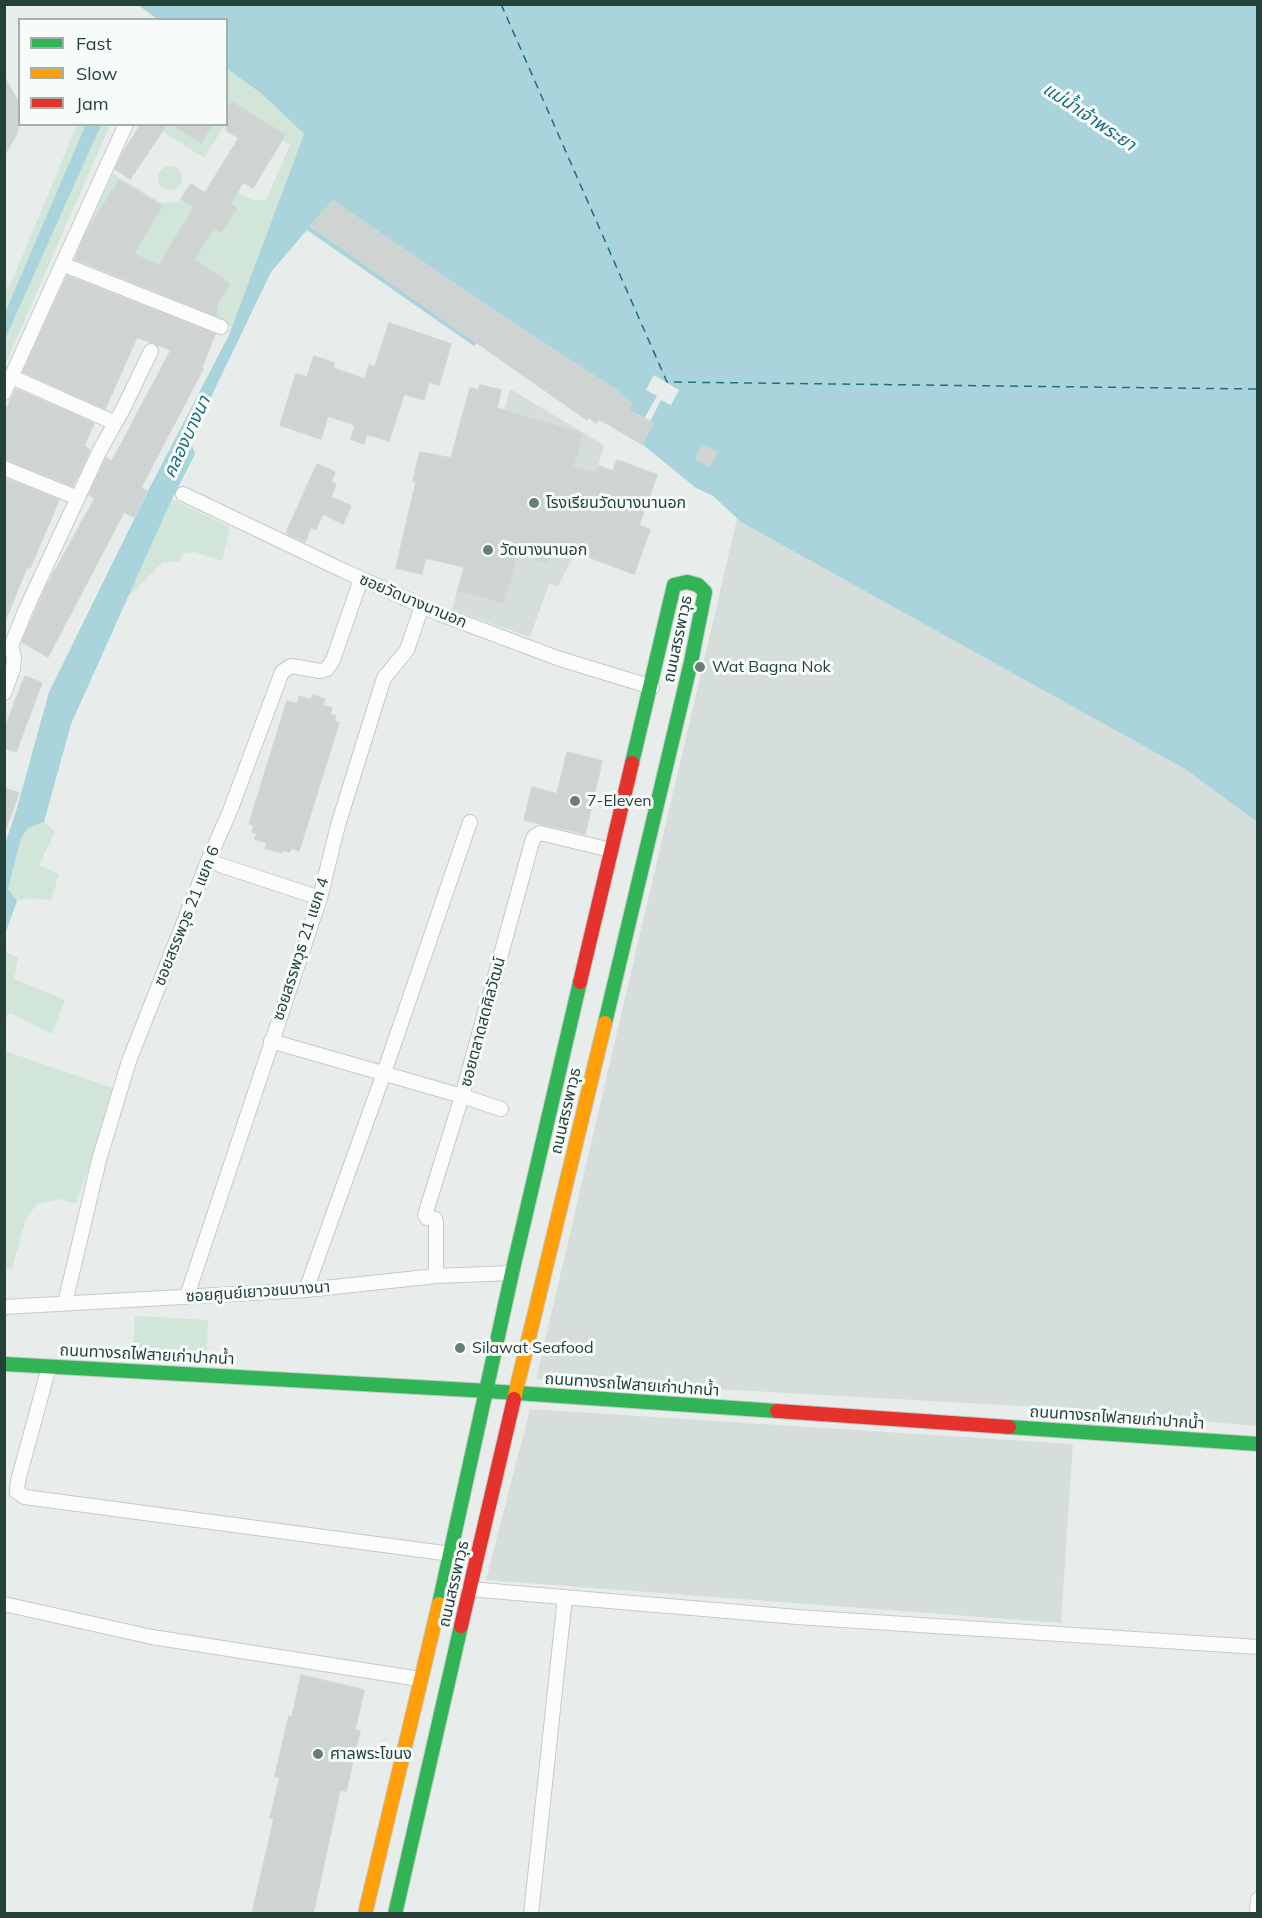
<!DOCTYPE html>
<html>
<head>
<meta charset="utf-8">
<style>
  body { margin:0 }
  #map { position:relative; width:1262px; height:1918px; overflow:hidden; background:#e8edeb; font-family:Mulish,sans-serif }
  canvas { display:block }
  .frame { position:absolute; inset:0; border:6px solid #24423a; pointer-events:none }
  .legend { position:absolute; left:18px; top:18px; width:210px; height:108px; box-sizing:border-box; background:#f7fbf9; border:2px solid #a3b1ad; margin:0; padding:8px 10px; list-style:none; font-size:18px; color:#24423a }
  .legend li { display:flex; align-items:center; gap:12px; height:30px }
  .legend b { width:30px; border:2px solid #a3b1ad }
</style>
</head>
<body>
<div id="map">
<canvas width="1262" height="1918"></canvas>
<div class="frame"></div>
<ul class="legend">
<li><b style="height:8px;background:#30b455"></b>Fast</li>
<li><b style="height:8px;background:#ff9f0a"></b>Slow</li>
<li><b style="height:8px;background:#e5322d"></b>Jam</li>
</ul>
</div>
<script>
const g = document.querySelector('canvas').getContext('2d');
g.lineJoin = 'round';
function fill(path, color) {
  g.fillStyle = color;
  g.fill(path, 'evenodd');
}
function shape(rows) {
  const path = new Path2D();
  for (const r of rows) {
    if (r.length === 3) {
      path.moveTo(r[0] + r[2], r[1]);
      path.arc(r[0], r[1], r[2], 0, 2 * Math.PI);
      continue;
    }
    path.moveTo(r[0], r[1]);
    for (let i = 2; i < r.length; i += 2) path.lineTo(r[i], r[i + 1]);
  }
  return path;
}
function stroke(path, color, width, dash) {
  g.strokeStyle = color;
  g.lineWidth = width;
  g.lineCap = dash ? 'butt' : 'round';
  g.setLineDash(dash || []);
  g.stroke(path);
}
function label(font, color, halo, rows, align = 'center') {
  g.font = font + ' Mulish,"Noto Sans Thai",sans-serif';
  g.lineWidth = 6;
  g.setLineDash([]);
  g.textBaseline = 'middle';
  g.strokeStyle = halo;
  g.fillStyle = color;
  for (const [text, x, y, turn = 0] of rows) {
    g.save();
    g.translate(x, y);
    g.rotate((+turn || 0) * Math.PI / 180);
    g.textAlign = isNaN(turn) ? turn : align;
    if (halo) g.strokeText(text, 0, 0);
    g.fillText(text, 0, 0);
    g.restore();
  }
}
fill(shape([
  [510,389,604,445,571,561,558,586,549,584,530,637,452,610],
  [737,519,1185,769,1257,822,1257,1426,1040,1407,536,1379],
  [530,1409,1073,1444,1061,1623,486,1580]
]), '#d6dedb');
fill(shape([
  [227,69,262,94,304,134,232,327,77,246,113,174,162,203,171,203,229,189,253,200,266,200,290,145,234,111,227,123],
  [77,125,110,125,5,365,5,292,14,276],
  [152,125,225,125,204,158],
  [170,178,12],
  [172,499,230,527,222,561,195,552,183,553,180,561,163,562,128,597],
  [44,822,55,832,39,865,59,874,51,900,28,898,17,901,8,889,21,838,28,828],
  [5,951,18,958,14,979,65,1000,52,1034,10,1013,5,1019],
  [5,1051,116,1089,76,1204,59,1199,37,1204,26,1219,12,1269,5,1268],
  [135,1316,208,1320,207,1354,133,1350]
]), '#d1e6d8');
fill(shape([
  [138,5,1257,5,1257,822,1185,769,741,522,713,496,696,488,642,444,626,435,532,369,495,324,474,346,307,230,271,272,190,441,195,454,172,499,71,724,44,822,28,828,21,838,8,889,17,901,5,934,5,844,17,808,49,692,150,487,229,335,304,134,262,94,227,69,226,20,157,19],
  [86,124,101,125,5,339,5,313]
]), '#a9d4db');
fill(shape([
  [654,375,679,390,671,405,661,400,650,422,644,419,657,396,646,390]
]), '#e8edeb');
stroke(shape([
  [501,4,667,382,1258,389]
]), '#1c6f80', 1.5, [8, 6]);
const building = shape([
  [4,77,19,103,20,109,17,134,4,155,4,77],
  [232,102,285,135,253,188,243,182,231,204,237,208,221,232,214,228,194,259,230,284,217,303,217,316,75,259,86,233,119,180,162,206,134,254,159,265,194,207,181,199,191,184,205,193,239,138,226,130,226,112,232,102],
  [141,124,167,124,130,179,115,169,123,153,141,124],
  [171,124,212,124,201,143,171,124],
  [333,201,501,315,617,391,632,404,628,410,653,423,642,444,599,419,596,423,588,417,587,420,310,226,333,201],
  [67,276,215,334,202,368,203,369,146,478,141,488,147,491,134,517,124,512,48,657,22,642,46,587,95,498,89,495,106,458,112,461,171,350,137,337,105,409,23,372,67,276],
  [389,323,451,344,439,385,429,382,424,400,404,394,389,441,367,434,364,444,351,439,355,425,328,416,321,439,280,425,296,374,307,377,314,356,334,363,333,368,365,379,369,365,375,367,389,323],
  [480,385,501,390,497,408,583,434,573,467,596,474,599,466,613,471,617,460,657,475,639,525,650,530,634,574,554,544,548,563,518,553,503,603,458,590,465,567,425,558,422,574,396,568,416,482,413,481,420,452,451,458,470,388,478,390,480,385],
  [16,389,94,423,84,446,90,450,73,486,4,459,4,414,16,389],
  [702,445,717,452,710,466,696,459,702,445],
  [317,464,335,472,331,482,336,484,331,497,351,506,343,524,323,514,316,529,311,527,305,542,286,533,317,464],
  [4,478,59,500,30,568,27,567,5,621,4,478],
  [25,676,42,683,16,752,4,748,4,730,25,676],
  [313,695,325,699,323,705,332,708,330,714,336,716,334,721,339,723,299,851,292,848,289,852,282,850,281,853,265,848,267,843,255,839,257,833,252,832,254,825,249,824,287,701,297,704,299,696,311,700,313,695],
  [567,752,602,761,585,834,524,820,532,787,557,794,567,752],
  [4,788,19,793,6,828,4,827,4,788],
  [301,1675,364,1690,355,1730,360,1731,346,1791,340,1790,313,1914,252,1914,274,1819,270,1818,280,1777,275,1776,289,1716,292,1717,301,1675]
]);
fill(building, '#cfd4d2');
stroke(building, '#d1d6d4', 1.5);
const street = shape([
  [62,264,221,327],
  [12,377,115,423],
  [4,393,126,124],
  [4,468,78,498],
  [183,494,342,570,440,614,560,659,652,687],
  [4,693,13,669,14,657,11,646,26,609,100,450,123,409,151,351],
  [208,861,320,898],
  [271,1041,462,1096,501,1109],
  [436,1276,436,1222,435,1219,427,1218,425,1215,462,1096,532,842,534,837,540,833,611,850],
  [306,1290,384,1073,470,822],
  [187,1296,320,898,338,825,384,678,407,650,422,606],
  [65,1303,99,1160,129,1061,208,861,230,811,282,672,291,666,320,671,327,669,333,660,361,579],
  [4,1307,306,1290,436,1276,512,1273],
  [49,1367,18,1481,17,1492,25,1497,451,1554],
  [469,1589,797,1617,1258,1647],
  [4,1604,152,1637,420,1679],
  [531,1914,565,1597],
  [1257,1914,1258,1899]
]);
const fast = shape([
  [605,1023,691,662,705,592,698,585,687,582,674,585,632,763],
  [4,1364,488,1391,777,1411],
  [1009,1427,1258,1444],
  [439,1604,512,1273,580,982],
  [395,1914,461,1626]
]);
const slow = shape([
  [514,1399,605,1023],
  [365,1914,439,1604]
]);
const jam = shape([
  [580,982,632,763],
  [777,1411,1009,1427],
  [461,1626,514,1399]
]);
stroke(street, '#c5cac8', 16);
stroke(fast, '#c3cbc8', 16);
stroke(slow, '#c3cbc8', 16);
stroke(jam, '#c3cbc8', 16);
stroke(street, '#fcfcfc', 14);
stroke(fast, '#30b455', 14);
stroke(slow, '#ff9f0a', 14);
stroke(jam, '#e5322d', 14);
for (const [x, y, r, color] of [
  [534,503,6,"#697e78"],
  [488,550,6,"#697e78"],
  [700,667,6,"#697e78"],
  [575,801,6,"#697e78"],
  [460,1348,6,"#697e78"],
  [318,1754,6,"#697e78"]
]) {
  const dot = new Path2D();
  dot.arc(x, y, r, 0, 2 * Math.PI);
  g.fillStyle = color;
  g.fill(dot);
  stroke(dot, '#f7fbf9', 2);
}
label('16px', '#24423a', '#f7fbf9', [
  ["โรงเรียนวัดบางนานอก",546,503],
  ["วัดบางนานอก",500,550],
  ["Wat Bagna Nok",712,667],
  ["7-Eleven",587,801],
  ["Silawat Seafood",472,1348],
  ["ศาลพระโขนง",330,1754]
], 'left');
label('16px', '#24423a', '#f7fbf9', [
  ["ซอยวัดบางนานอก",413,601,23],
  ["ถนนสรรพาวุธ",678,639,-78],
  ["ซอยสรรพวุธ 21 แยก 6",187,916,-68],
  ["ซอยสรรพวุธ 21 แยก 4",301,949,-72],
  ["ซอยตลาดสดศิลวัฒน์",483,1022,-75],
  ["ถนนสรรพาวุธ",566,1111,-77],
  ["ซอยศูนย์เยาวชนบางนา",258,1292,-4],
  ["ถนนทางรถไฟสายเก่าปากน้ำ",147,1355,3],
  ["ถนนทางรถไฟสายเก่าปากน้ำ",632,1385,4],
  ["ถนนทางรถไฟสายเก่าปากน้ำ",1117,1418,4],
  ["ถนนสรรพาวุธ",454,1584,-77]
]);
label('italic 18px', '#1c6f80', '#f7fbf9', [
  ["แม่น้ำเจ้าพระยา",1089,117,34],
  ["คลองบางนา",187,437,-65]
]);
</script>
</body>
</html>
